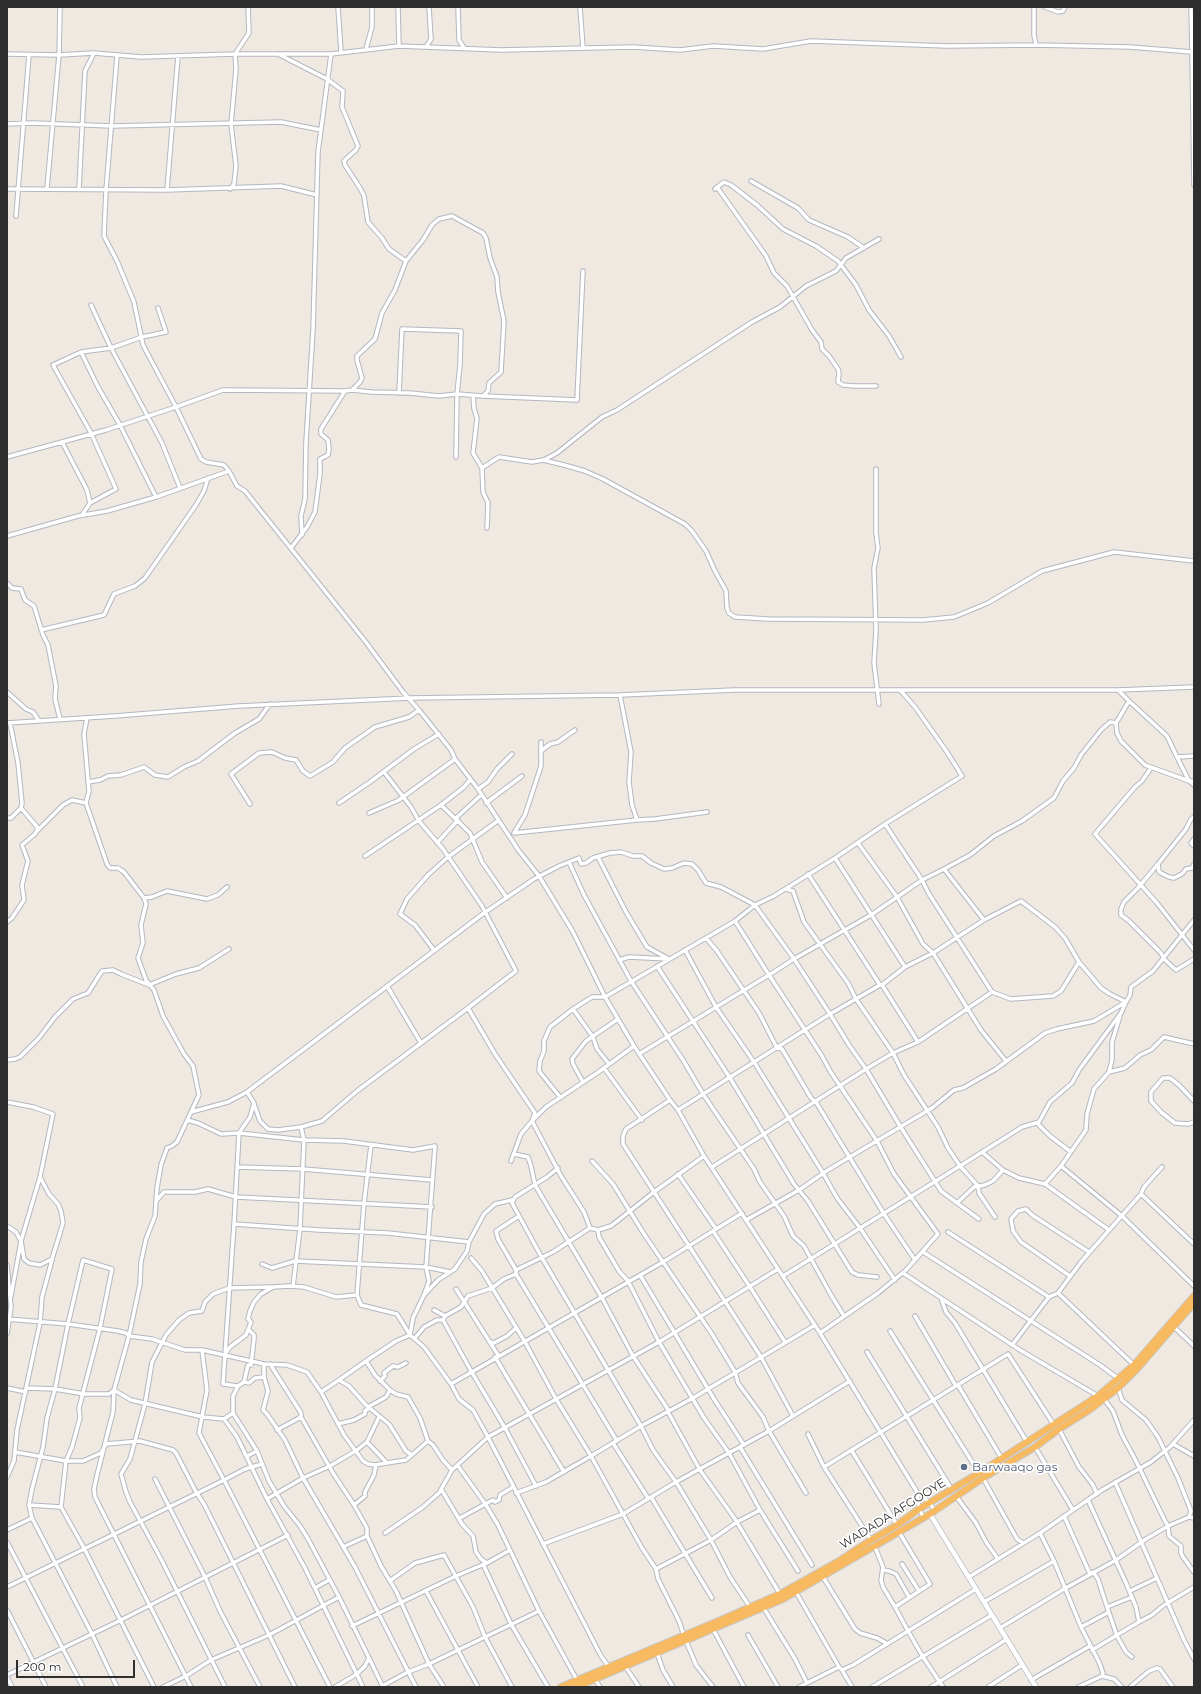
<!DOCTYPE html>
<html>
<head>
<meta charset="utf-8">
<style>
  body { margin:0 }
  #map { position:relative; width:1201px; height:1694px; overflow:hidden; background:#efe9e1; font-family:Montserrat,sans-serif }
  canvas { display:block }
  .frame { position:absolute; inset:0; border:8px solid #2e2e2e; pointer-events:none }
  .scale { position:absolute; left:16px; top:1660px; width:119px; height:18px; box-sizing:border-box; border:2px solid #2e2e2e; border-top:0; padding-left:5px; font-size:12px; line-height:14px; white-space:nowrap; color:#2e2e2e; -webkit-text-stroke:3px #fff; paint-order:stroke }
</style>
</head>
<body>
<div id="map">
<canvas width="1201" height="1694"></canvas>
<div class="frame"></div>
<div class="scale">200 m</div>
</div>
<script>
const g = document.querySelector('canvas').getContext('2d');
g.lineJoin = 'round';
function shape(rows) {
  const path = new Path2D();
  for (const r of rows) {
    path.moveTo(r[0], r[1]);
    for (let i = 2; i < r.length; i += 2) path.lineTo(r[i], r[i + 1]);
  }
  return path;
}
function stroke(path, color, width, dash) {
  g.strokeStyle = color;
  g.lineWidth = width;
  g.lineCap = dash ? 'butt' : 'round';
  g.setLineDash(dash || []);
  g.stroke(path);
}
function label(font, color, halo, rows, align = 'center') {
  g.font = font + ' Montserrat,sans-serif';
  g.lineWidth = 3.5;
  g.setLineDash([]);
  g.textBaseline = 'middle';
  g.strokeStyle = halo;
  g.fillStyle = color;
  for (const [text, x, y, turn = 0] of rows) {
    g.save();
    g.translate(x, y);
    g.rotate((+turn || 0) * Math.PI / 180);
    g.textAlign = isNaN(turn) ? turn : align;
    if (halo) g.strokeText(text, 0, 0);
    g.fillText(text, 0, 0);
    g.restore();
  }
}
const minor = shape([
  [338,7,341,52],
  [398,7,399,46],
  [458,7,459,40,464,48],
  [580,7,583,48],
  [1034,7,1034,35,1036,45],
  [1045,7,1058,12,1063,11,1065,7],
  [426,47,431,39,429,7],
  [366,49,372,27,372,7],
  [1194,53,1192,52,1194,185],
  [7,54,59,55,94,53,141,57,235,54,331,54,399,46,501,50,633,47,680,50,713,46,763,49,811,41,947,46,1036,45,1130,47,1192,52,1191,7],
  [280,55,327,79,343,91,342,107,358,146,356,150,346,159,344,161,345,165,360,188,364,196,368,222,382,238,389,249,406,261],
  [117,56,106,190,104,236,117,261,134,302,143,345,176,407,223,390,345,391],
  [7,124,33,123,112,126,281,122,321,130],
  [751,181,798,208,809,220,848,237,864,248],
  [717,187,766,256,774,273,787,286,812,330,821,342,822,349,829,356,838,369,839,373,838,382,843,385,854,386,876,386],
  [47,188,59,55,60,7],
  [7,189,167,190,281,186,317,195],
  [79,189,85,71,94,53],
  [230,189,234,184,236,166,231,124,236,69,235,54,249,33,248,7],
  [715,189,724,182,731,185,757,205,783,229,816,246,838,261,856,285,869,310,889,336,901,357],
  [167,190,178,56],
  [16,216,29,55],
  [91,305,111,348,162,443,180,488],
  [81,352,98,387,120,425,156,497],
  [399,393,402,329,461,331,460,365,457,394,456,457],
  [473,396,474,409,477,418,473,453,482,468,483,492,488,503,487,528],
  [483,396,577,400,583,271],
  [62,442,87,490,90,503,82,515],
  [7,457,106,430,176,407,201,459,206,462,224,465,229,471,237,486,245,491,365,641,403,692,419,710,451,750,455,759,478,789,519,851,539,876,573,932,605,997,634,1046,670,1100,678,1110,704,1156,820,1333,917,1492,929,1502,935,1511],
  [544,460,557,453,602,417,617,410,752,322,780,307,806,286,836,271,846,258,879,239],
  [482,468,499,457,532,462,543,460,564,465,585,471,603,479,685,524,692,531,706,551,715,571,726,591,727,608,729,613,735,617,768,619,923,620,954,617,988,603,1042,571,1114,552,1194,561],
  [876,469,876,533,878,548,874,568,876,630,874,663,879,704],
  [90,503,116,489,91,433,53,365,81,352,111,348,142,337,166,332,158,308],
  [302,535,301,516,305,499,306,442,313,330,318,152,331,54],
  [7,536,78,516,107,511,156,497,229,471],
  [291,548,307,527,315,512,320,474,320,459,328,455,329,449,328,440,321,434,321,429,345,391,352,390,371,392,410,393,439,396,457,394,483,396,488,391,489,383,501,372,504,321,498,292,497,277,490,258,486,238,483,233,452,216,439,219,432,225,423,240,406,261,395,290,382,313,375,339,357,356,357,360,362,378,360,382,352,390],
  [7,583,12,588,21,589,25,600,34,606,43,635,48,645,56,686,55,699,60,719],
  [41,630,104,615,114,594,135,586,145,578,196,505,204,491,208,478],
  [1118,690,1129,701,1167,736,1177,757,1194,756],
  [7,692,26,709,33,712,39,721],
  [620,695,631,752,629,782,632,805,637,820],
  [1129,701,1116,723,1117,733,1121,741,1145,765,1189,781,1194,781],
  [87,718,84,734,89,791,86,803,107,864,110,868,118,868,124,872,144,898,146,904,141,925,143,943,138,958,146,980,154,990,163,1016,184,1054,193,1066,199,1095,177,1142,172,1146,167,1148,161,1165,157,1188,155,1216,146,1239,141,1262,140,1284,129,1336,114,1390,113,1412,97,1475,94,1489,95,1497,191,1687],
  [7,723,115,716,239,706,410,698,620,695,734,690,1118,690,1194,687],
  [541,751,550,744,558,742,575,730],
  [1177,757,1189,781,1194,785],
  [1151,768,1142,781,1135,787,1095,834,1157,903,1194,950],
  [384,772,411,807,419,821,443,849,482,906,516,971,468,1008,495,1054,535,1113,532,1121,521,1134,511,1161],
  [88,782,100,780,108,776,121,775,144,767,155,775,168,777,184,767,198,761,235,733,259,719,270,704],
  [478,789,488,782,497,769,512,754],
  [339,803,370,782,414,749,439,734],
  [486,803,522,776],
  [250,804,231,774,259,753,272,752,285,758,296,760,303,771,310,776,333,762,345,748,375,727,409,717,419,710],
  [441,805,470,833,482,862,507,898],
  [369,813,399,800,455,759],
  [1194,817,1191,819,1186,829,1158,864,1159,872,1169,877,1174,878,1182,874,1186,869,1192,868,1194,864],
  [7,818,11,818,21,808],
  [456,818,481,795],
  [885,824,962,776,947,752,915,707,900,690],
  [37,831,63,805,72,800,86,803],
  [514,833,637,820,655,819,707,812],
  [514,833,525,815,541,766,541,742],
  [1194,839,1191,843,1194,846],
  [437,843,458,820],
  [858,843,897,897,923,944,933,953,981,1030,1006,1061],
  [365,856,441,805,464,787,470,780],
  [598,857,626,912,647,947,669,959,629,957,619,960],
  [569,862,584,895,631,981,683,1060,703,1094,754,1169,760,1182,784,1216,793,1236,804,1246,831,1295,844,1316],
  [1158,864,1137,889,1124,902,1121,909,1121,915,1129,921,1161,953,1164,959,1176,970,1194,959],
  [944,869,970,855,994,836,1022,821,1054,798,1063,781,1074,768,1081,755,1101,730,1110,722,1116,723],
  [808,874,880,985],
  [144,898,152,897,167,891,207,899,218,895,227,887],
  [984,920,944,869,922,880,929,894,992,992],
  [735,921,769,975,822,1056,830,1071,877,1141,894,1174,938,1234,906,1270,878,1293,820,1333],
  [7,922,12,918,24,900,22,885,28,861,22,845,35,834,38,828,21,808,22,803,18,763,10,723],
  [706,938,717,951,759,1013,777,1048,782,1049,811,1098,816,1102,884,1214,915,1260],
  [434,950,415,925,400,914,407,899,428,875,448,857,499,820],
  [685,950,716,1007,754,1062,823,1173,837,1198,860,1228,895,1280],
  [657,966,730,1078,794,1184,808,1201,852,1272,858,1275,877,1277],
  [905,967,933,953,984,920,1021,901,1055,927,1065,938,1079,962,1101,988,1110,994,1126,1002],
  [387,986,421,1043],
  [573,1009,593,1037,597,1049,609,1064],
  [639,1054,769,975,794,959,871,915,922,880,885,824,835,858],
  [7,1060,15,1059,20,1057,39,1038,55,1017,73,999,88,993,102,971,113,970,121,974,149,985,176,974,199,968,229,949],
  [604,1068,642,1120],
  [1109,1072,1125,1068,1140,1055,1151,1050,1164,1037,1194,1044],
  [583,1082,573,1064,572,1059,586,1041,618,1019],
  [247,1092,254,1103,250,1117,239,1133,234,1224,223,1384,238,1386,233,1396,233,1413,257,1451,269,1481,284,1506,300,1526,307,1537,339,1597,369,1658,365,1666,357,1674,335,1687],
  [560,1097,539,1071,540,1061,544,1051,544,1041,550,1027,573,1009,592,997,605,997,735,921,755,905,794,959,830,1014,849,1045,866,1069,900,1126,941,1191,957,1203],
  [670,1100,626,1129,623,1136,623,1144,761,1357,793,1416],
  [1194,1101,1179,1085,1170,1078,1163,1078,1151,1092,1151,1101,1161,1112,1175,1123,1188,1124,1194,1122],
  [7,1102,33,1107,53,1114,40,1177,49,1194,58,1204,61,1211,63,1223,52,1259,40,1265,29,1263,24,1259,21,1241,16,1232,7,1226],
  [254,1104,260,1121,268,1129,278,1130,301,1127,322,1121,357,1091,468,1008],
  [678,1110,830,1014,880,985,882,985],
  [191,1112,228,1102,247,1092,484,913,534,879,559,866,579,858,581,864,586,863,593,858,610,853,621,852,633,856,642,856,651,863,664,869,672,868,684,863,692,864,698,870,706,883,721,887,755,905,774,896,835,858,905,967,882,985,918,1042,992,992,1011,999,1053,996,1061,991,1079,962],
  [187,1120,198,1123,221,1134,239,1133,304,1140,344,1141,413,1150,435,1146,426,1267,429,1281,424,1295],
  [1037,1123,1050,1136,1071,1152],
  [982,1152,1003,1170,1019,1178,1045,1184,1109,1230],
  [514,1154,528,1157,531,1166,535,1185,602,1298,633,1356,669,1411],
  [592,1161,613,1184,644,1234,712,1334,735,1372,738,1383,763,1417,769,1431,806,1493],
  [1061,1166,1122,1216,1194,1286],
  [238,1167,303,1169,432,1180],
  [712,1167,866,1069,893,1053,918,1042],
  [558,1168,547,1177,515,1197,512,1203,542,1258,641,1426,653,1450,676,1482,711,1540,730,1577,750,1607],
  [678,1174,716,1229],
  [1045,1184,1061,1166,1086,1130,1087,1114,1094,1089,1109,1072,1112,1060,1112,1042,1120,1016],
  [1141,1194,1194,1244],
  [156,1201,164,1192,195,1192,208,1189,236,1197,432,1207],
  [995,1217,979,1193,978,1186,960,1166,1022,1127,1039,1122,1050,1102,1072,1083,1079,1070,1121,1013,1126,1002],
  [979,1219,957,1203,974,1187,985,1185,993,1181,1003,1170],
  [746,1220,799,1190,828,1170,932,1108,954,1090,963,1088,996,1069,1045,1033,1057,1029,1094,1021,1126,1002,1130,995,1131,987,1153,971,1194,920],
  [234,1224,319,1230,388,1233,469,1242],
  [590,1228,584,1212,561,1176,532,1121,546,1107,600,1071,634,1046],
  [598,1230,611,1226,654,1192,704,1156],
  [713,1231,750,1287,785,1342],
  [948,1232,1049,1297],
  [923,1252,1100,1365,1119,1379],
  [471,1258,482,1271,525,1342,556,1399,591,1456,641,1426,693,1398,815,1325],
  [262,1264,272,1268,295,1261,426,1267,450,1272],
  [7,1265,11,1307,7,1334],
  [516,1270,498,1239,496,1231,519,1216],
  [903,1273,1020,1350,1098,1396],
  [516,1274,617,1441],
  [640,1275,714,1399,744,1445],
  [783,1276,960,1166,948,1148,938,1127,904,1075,893,1053,856,999,848,983,804,922,793,891,786,889],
  [1070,1276,1021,1242,1013,1231,1011,1219,1018,1211,1026,1209,1032,1215,1089,1252],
  [293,1286,300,1229,304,1140,301,1127],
  [456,1289,498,1355],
  [1058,1293,1134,1365],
  [357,1295,364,1203,371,1145],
  [11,1296,21,1241,40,1177],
  [941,1298,946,1312,955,1323,1027,1442],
  [434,1310,445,1316],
  [915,1316,956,1386],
  [7,1319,68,1324,118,1331,126,1333,129,1336,152,1339,185,1350,202,1350,264,1364,287,1365,307,1372,321,1392,344,1435,363,1461,368,1464,374,1465,406,1460,428,1441],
  [443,1320,445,1316,461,1307,468,1296,492,1288,504,1279,516,1274,516,1270,553,1252,590,1228,598,1230,599,1237,619,1271,628,1281,659,1342,704,1418,729,1453,760,1510,737,1522,711,1540,656,1569],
  [1174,1327,1194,1346],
  [890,1331,979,1473],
  [415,1338,424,1327,437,1320,443,1320,471,1371,505,1428,536,1486],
  [490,1342,494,1343,507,1336,516,1328],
  [1012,1345,1049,1297,1058,1293,1081,1262,1141,1194,1144,1187,1162,1167],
  [867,1352,952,1490],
  [225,1354,230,1347,246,1335,251,1322,248,1319,250,1311,254,1302,261,1294,273,1287,288,1286,304,1287,336,1297,357,1295,361,1305,397,1314,410,1335,424,1347,451,1384,663,1262,742,1213],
  [495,1357,564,1472],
  [366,1361,339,1380,349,1386,366,1405,389,1424,406,1451,412,1455],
  [270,1364,301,1413,301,1417,333,1473,354,1505],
  [380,1381,385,1376,384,1373,393,1366,398,1367,406,1363],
  [244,1382,248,1365,251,1365,254,1339,254,1335,249,1330],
  [958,1385,1002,1459],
  [238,1386,244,1382,249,1383,255,1378,264,1377,264,1364],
  [7,1388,26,1392],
  [27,1388,55,1389,84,1394,109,1394,114,1390,131,1400,203,1417,224,1419,237,1437,267,1499,303,1478,285,1440,267,1414,263,1410,268,1391,264,1377],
  [1118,1388,1122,1400,1146,1420,1158,1437,1178,1478,1191,1511,1189,1517],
  [321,1392,339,1380],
  [1104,1399,1113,1411,1122,1435,1137,1463,1164,1519,1168,1526,1169,1536,1181,1546,1181,1553,1183,1557,1194,1572],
  [368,1407,386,1397,390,1390],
  [668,1412,700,1470,735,1519,780,1594],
  [379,1417,367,1442,357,1450,330,1466,303,1478,355,1567,416,1687],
  [224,1419,233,1413],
  [338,1424,354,1420,365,1414,365,1411,369,1408],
  [1059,1429,1079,1467,1093,1485,1097,1494],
  [277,1430,301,1417],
  [808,1434,824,1467,871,1540],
  [367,1442,386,1462],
  [613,1443,648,1498],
  [1173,1444,1194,1456],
  [740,1447,812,1565],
  [1035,1447,1073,1510],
  [852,1451,897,1525],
  [15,1452,66,1461,83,1461,101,1453,106,1444,140,1441,173,1450,176,1453,196,1492,204,1504,295,1687],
  [247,1456,257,1451],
  [262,1464,245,1469,224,1480,330,1687],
  [458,1466,486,1505,498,1525,539,1611,577,1680],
  [824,1467,1008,1354,1054,1425],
  [452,1470,443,1460,433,1445,428,1441,420,1418,408,1397,396,1394,390,1390,375,1375,366,1361,396,1341,410,1335,413,1318,424,1295,438,1280,455,1269,467,1251,469,1242,484,1214,495,1204,512,1200],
  [7,1477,14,1461,17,1430,40,1323,42,1297,52,1260],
  [983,1478,1017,1539,1023,1543],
  [155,1479,205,1577,220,1611,260,1687],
  [1115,1482,1184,1640,1194,1659],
  [441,1489,462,1524,473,1536,476,1552,481,1559,487,1563],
  [917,1492,919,1509,924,1518],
  [516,1493,546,1482,591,1456,623,1514,676,1482,769,1431,850,1381],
  [956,1496,976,1523,986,1542,998,1559],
  [651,1497,712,1598],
  [267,1499,305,1568,363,1687],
  [1088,1500,1126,1583,1136,1607,1139,1622,1152,1615,1164,1605,1194,1587],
  [29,1505,61,1507,84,1548,154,1687],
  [760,1510,798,1571],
  [1064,1516,1090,1574],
  [32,1518,92,1634,117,1687],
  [460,1518,489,1502,493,1500,495,1502,499,1500,500,1495,513,1487],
  [7,1530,32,1518,29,1505,32,1489,43,1447,47,1418,55,1389,68,1324,83,1260,112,1269,100,1328,79,1408,80,1418,72,1447,66,1461,61,1507],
  [899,1532,930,1584,895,1607,908,1631,976,1589],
  [385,1533,423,1507,439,1493,452,1470,488,1437,473,1410,459,1399,451,1384],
  [1040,1533,1054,1561,1081,1627,1099,1662,1103,1673,1102,1676,1114,1679,1122,1687],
  [367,1536,367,1528,354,1505,365,1496,365,1492,374,1475,376,1465],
  [7,1542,83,1687],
  [543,1544,623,1514,642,1548,656,1569,658,1579,679,1621,684,1636],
  [343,1547,367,1536,381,1566,396,1591,429,1664,444,1687],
  [875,1547,883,1567,881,1580,883,1587,895,1607],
  [483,1564,511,1624,548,1687],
  [902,1564,919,1591],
  [883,1570,889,1571,896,1574,909,1597],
  [1093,1572,1098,1579,1107,1607],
  [823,1577,855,1629,860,1633,877,1638,886,1643],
  [969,1577,1040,1533,1102,1490,1151,1462,1170,1447,1194,1420],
  [391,1580,415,1563,444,1555,473,1607,485,1637,512,1687],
  [7,1587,224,1480,199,1433,207,1390,202,1350],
  [315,1588,329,1580],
  [426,1591,478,1687],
  [1130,1591,1157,1578],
  [796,1592,839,1667],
  [984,1602,1054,1561],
  [763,1607,795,1659,807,1683],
  [7,1610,46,1687],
  [352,1626,456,1576,487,1563,510,1550],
  [1081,1627,1109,1612],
  [1000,1628,1064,1589,1116,1560,1146,1539,1168,1526,1189,1517,1194,1518],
  [713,1629,744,1687],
  [748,1635,778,1687],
  [686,1641,696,1665,713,1687],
  [1092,1650,1139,1622],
  [657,1653,663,1670,673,1687],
  [1132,1657,1126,1652,1117,1636,1107,1607,1132,1597],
  [369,1658,383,1687],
  [625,1666,639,1687],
  [609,1667,601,1656,488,1437,659,1342,778,1269],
  [842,1670,852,1687],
  [7,1675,121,1620,288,1535],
  [7,1677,12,1687],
  [595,1679,600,1687],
  [1031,1680,1090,1646],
  [382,1686,408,1672,429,1664,539,1611],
  [163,1687,186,1676,211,1660,269,1635,339,1597],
  [225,1687,161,1559,130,1502,126,1492,121,1474,130,1459,145,1404,152,1362,166,1335,179,1320,189,1313,202,1311,205,1302,213,1294,229,1288,272,1287],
  [799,1687,839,1667,842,1670,853,1665,908,1631,923,1657,943,1687],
  [872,1687,992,1615],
  [931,1687,1007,1639],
  [988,1687,1022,1665],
  [1078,1687,1102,1676],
  [1130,1687,1149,1671,1157,1668,1160,1669,1173,1687]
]);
const tertiary = shape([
  [930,1514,1036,1687]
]);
const trunk = shape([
  [561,1687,721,1620,780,1594,839,1561,871,1540,897,1525,919,1509,979,1473,1098,1396,1134,1365,1194,1296],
  [576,1687,783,1599,930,1514,983,1478,1035,1447,1059,1429,1089,1410,1118,1388,1137,1369,1194,1303]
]);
stroke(minor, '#b4b7c1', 5.5);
stroke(tertiary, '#b4b7c1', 6);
stroke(trunk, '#c9c9c9', 8);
stroke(minor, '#fff', 3.5);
stroke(tertiary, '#fff', 4.5);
stroke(trunk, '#f8ba60', 6);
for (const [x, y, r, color] of [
  [964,1467,4,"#5c6f8a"]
]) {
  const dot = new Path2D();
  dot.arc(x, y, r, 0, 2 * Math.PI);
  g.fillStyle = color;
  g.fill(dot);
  stroke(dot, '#fff', 1.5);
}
label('12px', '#4e5e75', '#fff', [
  ["Barwaaqo gas",972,1467]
], 'left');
label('12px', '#2e2e2e', '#fff', [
  ["WADADA AFGOOYE",893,1514,-32]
]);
</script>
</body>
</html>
